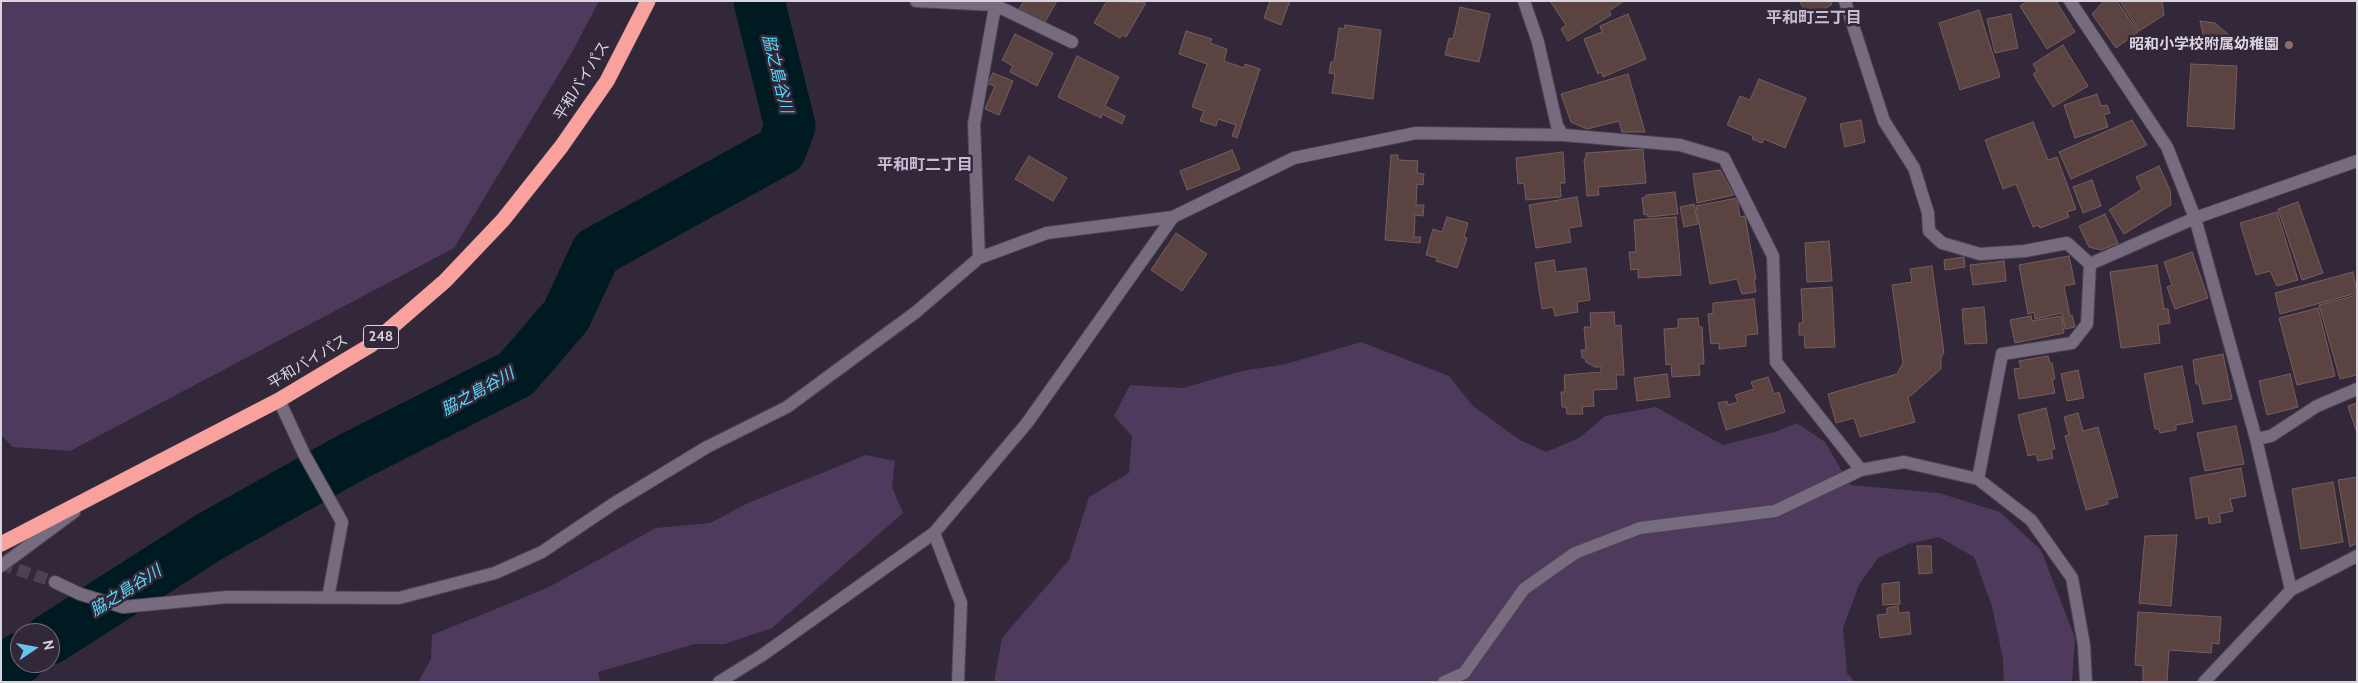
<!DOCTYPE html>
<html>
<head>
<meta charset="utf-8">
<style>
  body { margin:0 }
  #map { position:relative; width:2358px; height:683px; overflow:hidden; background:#322839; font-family:Cabin,sans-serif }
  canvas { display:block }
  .frame { position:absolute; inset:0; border:2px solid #dad4df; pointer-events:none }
  .north { position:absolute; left:10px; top:623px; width:50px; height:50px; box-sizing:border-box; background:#322839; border:1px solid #756d7b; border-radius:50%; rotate:78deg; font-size:14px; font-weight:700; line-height:20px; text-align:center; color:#dad4df }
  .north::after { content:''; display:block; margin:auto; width:18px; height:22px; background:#67c4ef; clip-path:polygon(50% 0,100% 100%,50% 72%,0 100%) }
</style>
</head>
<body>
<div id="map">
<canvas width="2358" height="683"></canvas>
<div class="frame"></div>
<div class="north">N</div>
</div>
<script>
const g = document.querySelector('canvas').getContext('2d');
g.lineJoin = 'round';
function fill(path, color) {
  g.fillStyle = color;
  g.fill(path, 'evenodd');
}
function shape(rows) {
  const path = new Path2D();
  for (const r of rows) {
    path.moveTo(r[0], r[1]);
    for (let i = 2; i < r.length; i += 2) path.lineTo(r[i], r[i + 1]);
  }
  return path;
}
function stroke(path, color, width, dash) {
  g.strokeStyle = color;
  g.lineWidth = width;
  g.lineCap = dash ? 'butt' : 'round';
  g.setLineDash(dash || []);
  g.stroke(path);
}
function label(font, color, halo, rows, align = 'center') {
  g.font = font + ' Cabin,"Noto Sans JP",sans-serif';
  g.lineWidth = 5;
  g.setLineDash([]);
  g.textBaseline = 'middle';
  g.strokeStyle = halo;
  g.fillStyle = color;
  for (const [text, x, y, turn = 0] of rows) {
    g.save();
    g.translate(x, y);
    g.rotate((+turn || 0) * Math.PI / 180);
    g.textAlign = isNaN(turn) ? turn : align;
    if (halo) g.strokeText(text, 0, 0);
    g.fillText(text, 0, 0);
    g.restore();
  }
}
fill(shape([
  [1,1,599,1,571,54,454,248,70,451,13,447,1,435],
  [1361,342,1449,376,1473,406,1520,440,1546,452,1579,438,1605,416,1656,407,1723,445,1775,432,1797,423,1825,442,1850,485,1939,493,2000,512,2041,550,2075,638,2072,682,2004,682,2003,659,1992,606,1974,557,1939,537,1908,544,1878,558,1859,585,1843,628,1847,673,1855,682,994,682,1002,638,1069,560,1089,497,1129,473,1132,436,1114,416,1130,385,1183,388,1242,371,1286,364],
  [866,455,895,461,892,487,903,513,772,628,725,644,695,644,598,672,600,682,418,682,431,659,432,635,547,588,656,528,710,523,748,503]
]), '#4e3a5c');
stroke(shape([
  [50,639,209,537,350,458,516,374,566,316,596,252,781,150,790,126,759,1],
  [1,670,20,658]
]), '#001a21', 51);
const building = shape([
  [1024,1,1057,1,1045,22,1019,9,1024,1],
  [1107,1,1146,3,1126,37,1122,35,1120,38,1094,23,1107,1],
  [1270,1,1290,1,1281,25,1264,18,1270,1],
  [1550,1,1624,1,1609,11,1611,15,1568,41,1561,29,1566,25,1550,1],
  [1799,1,1830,1,1832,4,1814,17,1809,10,1806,12,1799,1],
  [2027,1,2056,1,2075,32,2047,49,2020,6,2027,1],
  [2104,1,2117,1,2138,32,2116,48,2092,14,2104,1],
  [2120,1,2162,1,2164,15,2139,31,2120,1],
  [1460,7,1490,14,1479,62,1445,55,1449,38,1453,39,1460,7],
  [1979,10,2000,77,1960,90,1939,23,1979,10],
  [1628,14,1646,59,1603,77,1601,72,1598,74,1584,39,1602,32,1600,26,1628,14],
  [2011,14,2018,48,1995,53,1987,19,2011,14],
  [2200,21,2215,23,2229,35,2205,42,2200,21],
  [1345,25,1381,30,1373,99,1332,93,1335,74,1329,73,1331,62,1334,62,1339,28,1344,29,1345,25],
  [1186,31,1212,39,1210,43,1227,49,1224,61,1244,68,1245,64,1260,69,1237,138,1232,136,1236,125,1218,119,1216,126,1200,121,1204,111,1192,107,1207,64,1179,54,1186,31],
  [1015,34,1053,53,1037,86,1010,72,1013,66,1002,60,1015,34],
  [2063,45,2088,86,2053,107,2033,74,2037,71,2033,64,2063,45],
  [1077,56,1119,77,1105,106,1125,116,1122,124,1102,114,1101,118,1058,97,1077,56],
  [2191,64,2237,66,2234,129,2187,126,2191,64],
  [993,73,1013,81,999,115,985,109,995,86,988,84,993,73],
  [1628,74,1645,132,1622,132,1619,121,1587,129,1571,122,1561,94,1628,74],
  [1759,79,1806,98,1785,148,1764,139,1762,143,1752,139,1753,136,1727,125,1740,96,1750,100,1759,79],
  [2097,94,2101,106,2107,105,2110,113,2104,115,2108,127,2075,138,2064,105,2097,94],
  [1861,120,1865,142,1845,147,1840,124,1861,120],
  [2132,120,2147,145,2071,179,2059,152,2132,120],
  [2033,122,2048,160,2057,157,2076,209,2067,212,2069,217,2040,228,2039,225,2033,227,2016,184,2003,189,1985,140,2033,122],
  [1643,149,1646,183,1598,187,1599,195,1587,196,1584,159,1586,159,1586,153,1643,149],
  [1232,150,1240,169,1187,190,1180,171,1232,150],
  [1563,152,1565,183,1560,183,1561,197,1526,200,1524,183,1518,184,1516,158,1563,152],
  [1391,155,1398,155,1398,160,1418,161,1417,173,1424,174,1423,185,1417,184,1416,205,1424,205,1423,216,1415,215,1414,237,1421,237,1420,243,1385,240,1391,155],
  [1029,156,1067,178,1053,201,1015,179,1029,156],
  [2159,166,2170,190,2171,205,2124,234,2109,210,2142,189,2136,177,2159,166],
  [1720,170,1734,195,1697,203,1693,174,1720,170],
  [2092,180,2101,206,2083,213,2073,187,2092,180],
  [1675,192,1678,214,1648,217,1647,214,1644,215,1642,198,1646,197,1646,195,1675,192],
  [1577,197,1582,226,1569,228,1571,242,1536,248,1529,205,1577,197],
  [1737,198,1740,217,1745,216,1756,279,1754,279,1756,292,1742,294,1737,279,1710,284,1696,206,1737,198],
  [2298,202,2323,273,2302,280,2278,209,2298,202],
  [1694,204,1698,224,1684,227,1680,207,1694,204],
  [2277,212,2298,280,2277,286,2270,271,2256,275,2240,223,2277,212],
  [2105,214,2118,243,2101,250,2089,247,2079,226,2105,214],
  [1447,217,1468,223,1464,237,1467,238,1457,268,1436,261,1437,258,1426,255,1433,229,1442,232,1447,217],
  [1676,217,1681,275,1638,278,1638,269,1631,270,1629,252,1636,252,1634,220,1676,217],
  [1176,233,1207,254,1182,291,1151,270,1176,233],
  [1829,241,1832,281,1807,282,1805,243,1829,241],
  [2192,252,2208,298,2175,309,2167,287,2172,285,2164,262,2192,252],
  [2069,256,2075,284,2064,286,2070,316,2072,315,2075,327,2065,329,2062,313,2035,319,2034,312,2028,314,2019,265,2069,256],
  [1964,257,1965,267,1945,270,1944,260,1964,257],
  [1554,260,1556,272,1586,268,1590,300,1577,302,1578,312,1555,316,1553,307,1542,309,1535,263,1554,260],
  [2004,261,2006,281,1973,285,1970,265,2004,261],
  [2157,265,2164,309,2168,309,2170,323,2158,325,2160,343,2121,348,2110,272,2157,265],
  [1932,266,1944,353,1941,357,1941,369,1908,398,1915,422,1860,437,1854,418,1836,423,1828,394,1897,374,1903,363,1892,285,1912,282,1910,269,1932,266],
  [2353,272,2357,293,2280,314,2275,293,2353,272],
  [1832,287,1835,347,1805,348,1804,335,1799,335,1799,323,1803,323,1801,289,1832,287],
  [2357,295,2357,375,2340,379,2319,305,2357,295],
  [1754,299,1758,334,1746,335,1746,346,1719,349,1719,343,1711,344,1708,314,1713,313,1713,303,1754,299],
  [1984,307,1987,343,1965,344,1962,309,1984,307],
  [2318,308,2335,376,2297,385,2279,318,2318,308],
  [1614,312,1615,326,1621,325,1624,375,1616,375,1617,389,1593,390,1594,406,1582,407,1583,414,1567,414,1566,407,1562,407,1561,392,1565,392,1564,375,1601,372,1601,367,1595,367,1586,362,1585,358,1582,358,1581,350,1586,350,1584,327,1591,327,1590,313,1614,312],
  [2031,316,2032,321,2061,316,2064,333,2015,343,2010,320,2031,316],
  [1698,318,1699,327,1702,327,1704,364,1699,364,1700,375,1672,377,1671,364,1666,365,1664,329,1678,328,1678,319,1698,318],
  [2223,354,2232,399,2203,404,2199,384,2196,384,2193,360,2223,354],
  [2048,356,2050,363,2052,363,2055,379,2052,379,2055,393,2019,399,2014,369,2021,368,2019,361,2048,356],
  [2182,366,2193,422,2176,425,2176,430,2160,433,2159,429,2155,429,2144,374,2182,366],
  [2078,370,2084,398,2067,401,2061,374,2078,370],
  [1667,374,1670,397,1637,401,1634,378,1667,374],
  [2290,374,2298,407,2267,415,2259,381,2290,374],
  [1768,377,1774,394,1779,392,1785,412,1726,430,1718,403,1727,401,1728,405,1738,402,1735,395,1754,389,1751,382,1768,377],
  [2357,403,2357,433,2348,406,2357,403],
  [2046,408,2055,449,2051,450,2053,458,2038,461,2036,454,2028,456,2018,415,2046,408],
  [2078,413,2083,431,2098,427,2118,497,2107,500,2108,504,2086,510,2065,436,2069,435,2064,417,2078,413],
  [2236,426,2244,464,2205,471,2197,433,2236,426],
  [2241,468,2246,496,2230,499,2233,511,2219,514,2221,522,2209,524,2208,516,2196,519,2190,478,2241,468],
  [2357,477,2357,543,2350,547,2338,480,2357,477],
  [2333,482,2343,542,2301,549,2292,489,2333,482],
  [2177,535,2171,606,2139,603,2145,536,2177,535],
  [1917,546,1931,546,1932,573,1919,574,1917,546],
  [1899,582,1900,604,1883,605,1882,584,1899,582],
  [1898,606,1899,613,1909,612,1911,634,1880,638,1877,615,1887,614,1887,608,1898,606],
  [2138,612,2221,617,2219,644,2212,643,2211,653,2169,650,2167,682,2143,682,2143,666,2135,665,2138,612]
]);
fill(building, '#5a4341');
stroke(building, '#785e5c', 1);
stroke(shape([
  [1,564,55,582]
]), '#4b4252', 12, [12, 6]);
const minor = shape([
  [916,1,995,5,1072,42],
  [1524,1,1538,42,1557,126,1563,135],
  [1845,1,1884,121,1914,168,1928,213,1929,231,1942,243,1980,254,2025,251,2067,243,2090,264,2195,218,2357,161],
  [2070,1,2167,147,2195,218,2256,439,2291,590],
  [979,258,974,124,996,1],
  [279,400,304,454,342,522,328,598],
  [2256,439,2271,436,2317,406,2357,389],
  [1978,479,2002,354,2072,343,2087,324,2090,264],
  [934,533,961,603,958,682],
  [1,566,74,512],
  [55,582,80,594,123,607,227,597,399,598,495,573,542,552,613,504,707,447,787,407,916,312,979,258,1047,233,1173,217,1294,158,1416,133,1563,135,1680,145,1724,158,1773,256,1776,362,1861,470],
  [719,682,761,656,934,533,1027,423,1173,217],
  [1444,682,1464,673,1524,589,1575,553,1640,528,1775,511,1861,470,1904,462,1978,479,2031,520,2072,578,2084,645,2086,682],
  [2204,682,2291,590,2357,556]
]);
const highway = shape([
  [1,544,279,400,371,345,445,281,503,220,561,147,607,81,648,1]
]);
stroke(minor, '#4c4452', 14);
stroke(highway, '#4c4452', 16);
stroke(minor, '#776b7f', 12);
stroke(highway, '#f9a29d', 15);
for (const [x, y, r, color] of [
  [2289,45,5,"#8d6e63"]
]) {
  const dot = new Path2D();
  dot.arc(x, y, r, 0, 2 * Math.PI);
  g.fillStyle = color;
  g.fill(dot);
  stroke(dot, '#322839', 2);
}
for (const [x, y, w] of [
  [381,337,35]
]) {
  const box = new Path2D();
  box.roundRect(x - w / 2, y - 11.5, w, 23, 4);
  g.fillStyle = '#322839';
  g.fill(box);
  stroke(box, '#dad4df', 1);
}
label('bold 14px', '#dad4df', null, [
  ["248",381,337]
]);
label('bold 15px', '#dad4df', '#322839', [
  ["昭和小学校附属幼稚園",2279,45]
], 'right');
label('15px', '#dad4df', '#322839', [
  ["平和バイパス",582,81,-58],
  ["平和バイパス",308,362,-31]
]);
label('bold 16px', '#c8bcd2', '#322839', [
  ["平和町三丁目",1814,18],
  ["平和町二丁目",925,165]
]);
label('italic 16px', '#5df', '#322839', [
  ["脇之島谷川",777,74,76],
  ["脇之島谷川",478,392,-29],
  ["脇之島谷川",126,591,-32]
]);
</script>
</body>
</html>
